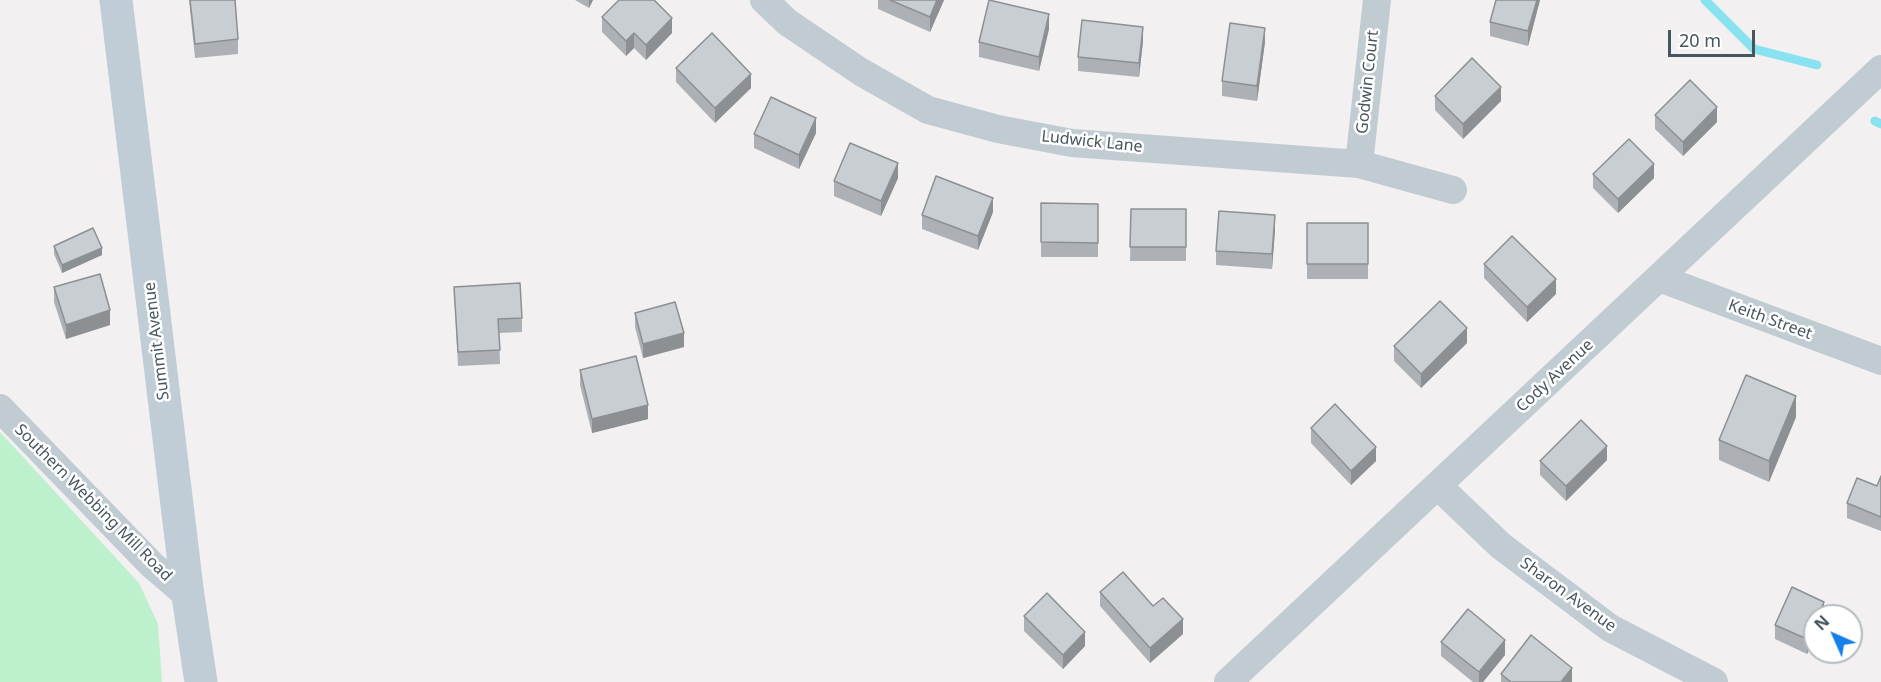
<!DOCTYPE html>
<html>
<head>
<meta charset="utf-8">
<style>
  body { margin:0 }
  #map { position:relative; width:1881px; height:682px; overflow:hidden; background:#f2f0f0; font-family:"Noto Sans",sans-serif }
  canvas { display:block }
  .north { position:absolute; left:1803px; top:604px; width:60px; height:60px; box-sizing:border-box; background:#fff; border:2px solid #b5bbbf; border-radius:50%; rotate:315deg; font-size:16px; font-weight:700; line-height:24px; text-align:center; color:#47555e }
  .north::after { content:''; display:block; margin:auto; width:21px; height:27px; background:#1381e9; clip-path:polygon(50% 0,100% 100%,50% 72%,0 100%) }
  .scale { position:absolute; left:1668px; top:30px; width:87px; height:27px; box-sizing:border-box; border:3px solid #47555e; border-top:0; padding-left:8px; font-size:18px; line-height:21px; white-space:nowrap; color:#47555e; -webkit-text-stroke:4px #fff; paint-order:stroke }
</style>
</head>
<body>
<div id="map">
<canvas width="1881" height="682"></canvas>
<div class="north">N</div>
<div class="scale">20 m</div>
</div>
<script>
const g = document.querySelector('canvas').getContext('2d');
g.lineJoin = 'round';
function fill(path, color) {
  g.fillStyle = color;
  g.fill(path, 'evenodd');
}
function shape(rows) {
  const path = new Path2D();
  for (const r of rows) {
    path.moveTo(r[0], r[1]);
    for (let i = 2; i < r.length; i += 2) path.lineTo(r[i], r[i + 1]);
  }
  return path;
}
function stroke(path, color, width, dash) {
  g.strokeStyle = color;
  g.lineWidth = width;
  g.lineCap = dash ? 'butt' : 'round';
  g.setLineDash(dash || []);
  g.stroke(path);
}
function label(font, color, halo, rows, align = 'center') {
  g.font = font + ' "Noto Sans",sans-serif';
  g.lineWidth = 5;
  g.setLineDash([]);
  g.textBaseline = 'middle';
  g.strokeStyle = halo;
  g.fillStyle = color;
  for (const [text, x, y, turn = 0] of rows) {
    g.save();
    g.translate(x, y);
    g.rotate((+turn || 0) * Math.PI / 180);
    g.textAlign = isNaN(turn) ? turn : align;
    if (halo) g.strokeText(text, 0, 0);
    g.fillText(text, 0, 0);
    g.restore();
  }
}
fill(shape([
  [0,432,139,583,158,624,162,682,0,682]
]), '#bdf1cd');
stroke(shape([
  [1705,0,1754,49,1817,65],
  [1875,121,1881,124]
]), '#89e2ef', 9);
stroke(shape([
  [764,0,787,22,861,72,928,110,998,129,1072,143,1359,164,1453,190],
  [1359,164,1377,0],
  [1659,278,1881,361],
  [0,408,152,565,188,596],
  [1438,486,1501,546,1610,628,1714,682],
  [1228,682,1881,69]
]), '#c0cbd2', 28);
stroke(shape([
  [116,0,188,596,201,682]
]), '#c0cdd7', 33);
fill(shape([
  [189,0,235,0,238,39,238,54,195,58],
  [575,0,593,0,589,8],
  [878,0,944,0,930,32,878,9],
  [1496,0,1540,0,1528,46,1490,36,1490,22],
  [602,17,672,33,646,60,634,48,626,56,602,32],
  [1049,29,1039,71,979,57,979,42],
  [1143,41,1139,77,1078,71,1078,57],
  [1265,42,1257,101,1222,96,1222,81],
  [676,68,751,88,715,123,676,82],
  [1435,96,1501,101,1463,139,1435,110],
  [1655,115,1717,122,1683,156,1655,129],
  [816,133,799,169,754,148,754,134],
  [1593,174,1654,178,1618,213,1593,188],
  [898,178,881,216,834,196,834,181],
  [1041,203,1098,204,1098,257,1041,257],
  [1131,209,1186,209,1186,261,1130,261],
  [993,212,978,250,922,229,922,215],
  [1307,223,1368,223,1368,279,1307,279],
  [1275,230,1272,269,1216,265,1216,251],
  [54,246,102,255,62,273,54,254],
  [1484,264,1556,294,1527,322,1484,278],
  [54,287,110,325,66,339,54,302],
  [454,287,522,318,522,332,499,333,500,364,458,366],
  [635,313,684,347,643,358,635,327],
  [1467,343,1421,388,1394,361,1394,346],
  [580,370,648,419,592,433,580,385],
  [1796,417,1769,482,1719,460,1719,440],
  [1311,428,1376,461,1351,485,1311,443],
  [1607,460,1566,501,1540,475,1540,461],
  [1881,476,1881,531,1847,518,1847,503,1877,486],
  [1100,592,1153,606,1183,634,1150,663,1100,606],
  [1024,616,1085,646,1063,669,1024,631],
  [1824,616,1807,654,1775,639,1775,625],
  [1441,642,1505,655,1483,682,1473,682,1441,656],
  [1501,674,1572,682,1501,682]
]), '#adb1b5');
fill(shape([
  [589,0,593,0,589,8],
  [937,0,944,0,930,32,930,17],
  [1537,0,1540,0,1528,46,1528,31],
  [1049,14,1049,29,1039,71,1039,57],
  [672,18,672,33,646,60,646,45],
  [1143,27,1143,41,1139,77,1139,63],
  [1265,28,1265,42,1257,101,1257,86],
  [634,33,634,48,626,56,626,41],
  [751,74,751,88,715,123,715,108],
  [1501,87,1501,101,1463,139,1463,124],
  [1717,107,1717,122,1683,156,1683,142],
  [816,118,816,133,799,169,799,155],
  [898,163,898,178,881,216,881,201],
  [1654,164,1654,178,1618,213,1618,199],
  [993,198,993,212,978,250,978,236],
  [1275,215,1275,230,1272,269,1272,254],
  [102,248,102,255,62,273,62,265],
  [1556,279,1556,294,1527,322,1527,307],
  [110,310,110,325,66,339,66,325],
  [1467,328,1467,343,1421,388,1421,374],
  [684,333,684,347,643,358,643,344],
  [1796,396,1796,417,1769,482,1769,461],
  [648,405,648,419,592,433,592,419],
  [1607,446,1607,460,1566,501,1566,486],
  [1376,447,1376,461,1351,485,1351,471],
  [1824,602,1824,616,1818,616],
  [1183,619,1183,634,1150,663,1150,648],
  [1815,622,1815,636,1807,654,1807,639],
  [1085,632,1085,646,1063,669,1063,655],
  [1505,640,1505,655,1483,682,1479,682,1479,672],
  [1572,668,1572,682,1561,682]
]), '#8d9093');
const building = shape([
  [190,0,235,0,238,39,195,44,190,0],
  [619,0,654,0,672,18,646,45,634,33,626,41,602,17,619,0],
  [890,0,937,0,930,17,890,0],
  [989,0,1049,14,1039,57,979,42,989,0],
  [1496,0,1537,0,1528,31,1490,22,1496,0],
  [1082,20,1143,27,1139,63,1078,57,1082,20],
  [1230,23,1265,28,1257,86,1222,81,1230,23],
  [712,33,751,74,715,108,676,68,712,33],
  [1472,58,1501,87,1463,124,1435,96,1472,58],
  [1690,80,1717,107,1683,142,1655,115,1690,80],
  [771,97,816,118,799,155,754,134,771,97],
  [1629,139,1654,164,1618,199,1593,174,1629,139],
  [850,143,898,163,881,201,834,181,850,143],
  [936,176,993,198,978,236,922,215,936,176],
  [1041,203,1098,204,1098,243,1041,242,1041,203],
  [1131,209,1186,209,1186,247,1130,247,1131,209],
  [1219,211,1275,215,1272,254,1216,251,1219,211],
  [1307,223,1368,223,1368,264,1307,264,1307,223],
  [93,228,102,248,62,265,54,246,93,228],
  [1512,236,1556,279,1527,307,1484,264,1512,236],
  [100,274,110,310,66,325,54,287,100,274],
  [520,283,522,318,498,319,500,350,458,352,454,287,520,283],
  [1440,301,1467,328,1421,374,1394,346,1440,301],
  [675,302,684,333,643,344,635,313,675,302],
  [636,356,648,405,592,419,580,370,636,356],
  [1746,375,1796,396,1769,461,1719,440,1746,375],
  [1335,404,1376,447,1351,471,1311,428,1335,404],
  [1581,420,1607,446,1566,486,1540,461,1581,420],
  [1881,476,1881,517,1847,503,1857,478,1877,486,1881,476],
  [1123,572,1153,606,1163,598,1183,619,1150,648,1100,592,1123,572],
  [1792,587,1824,602,1818,616,1815,616,1815,622,1807,639,1775,625,1792,587],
  [1047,593,1085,632,1063,655,1024,616,1047,593],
  [1468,609,1505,640,1479,672,1441,642,1468,609],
  [1531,635,1572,668,1561,682,1511,682,1501,674,1531,635]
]);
fill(building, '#c9ced2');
stroke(building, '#8d9093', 1.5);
label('16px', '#47555e', '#fff', [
  ["Godwin Court",1368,82,-84],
  ["Ludwick Lane",1092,142,6],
  ["Keith Street",1770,320,20],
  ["Summit Avenue",157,341,-97],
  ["Cody Avenue",1555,376,-43],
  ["Southern Webbing Mill Road",93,503,45],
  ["Sharon Avenue",1568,595,36]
]);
</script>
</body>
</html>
